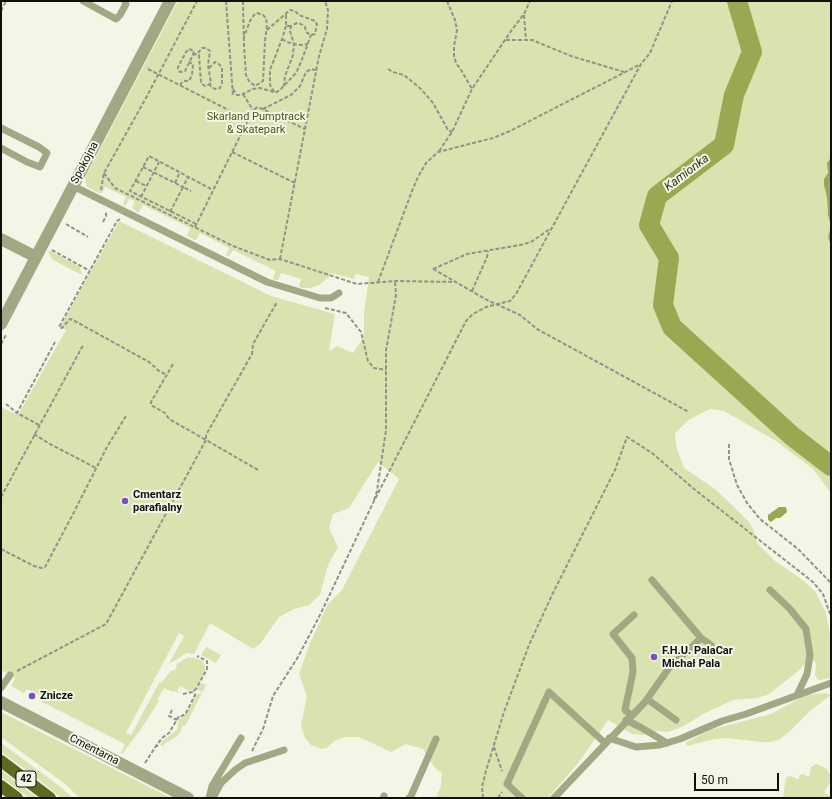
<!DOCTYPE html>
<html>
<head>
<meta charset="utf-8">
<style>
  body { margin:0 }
  #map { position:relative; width:832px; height:799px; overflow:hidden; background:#f2f6e7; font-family:Roboto,sans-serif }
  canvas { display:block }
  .frame { position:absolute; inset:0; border:2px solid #0f100b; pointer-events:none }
  .scale { position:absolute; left:694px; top:773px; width:85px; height:18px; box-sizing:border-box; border:2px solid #0f100b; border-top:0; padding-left:5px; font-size:12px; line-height:14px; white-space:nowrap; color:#0f100b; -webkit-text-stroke:3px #f2f6e7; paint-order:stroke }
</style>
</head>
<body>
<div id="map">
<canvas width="832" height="799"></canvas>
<div class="frame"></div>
<div class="scale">50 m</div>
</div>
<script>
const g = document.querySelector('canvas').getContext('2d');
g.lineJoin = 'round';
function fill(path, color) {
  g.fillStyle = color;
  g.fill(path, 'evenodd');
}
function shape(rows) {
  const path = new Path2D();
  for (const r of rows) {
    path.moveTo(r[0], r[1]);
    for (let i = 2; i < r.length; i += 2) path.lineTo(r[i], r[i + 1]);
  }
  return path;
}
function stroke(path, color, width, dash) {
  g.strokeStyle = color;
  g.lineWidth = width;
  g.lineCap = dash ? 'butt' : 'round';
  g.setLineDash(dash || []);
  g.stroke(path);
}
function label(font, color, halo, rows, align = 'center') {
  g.font = font + ' Roboto,sans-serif';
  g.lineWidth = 4;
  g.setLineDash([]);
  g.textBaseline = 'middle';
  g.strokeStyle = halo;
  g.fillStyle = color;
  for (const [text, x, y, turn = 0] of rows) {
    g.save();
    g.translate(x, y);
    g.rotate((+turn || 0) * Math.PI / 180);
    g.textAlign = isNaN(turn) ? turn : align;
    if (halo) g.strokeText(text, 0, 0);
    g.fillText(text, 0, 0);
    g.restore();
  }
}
fill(shape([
  [178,1,831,1,831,157,827,163,828,173,824,179,824,185,827,198,827,209,831,226,830,231,830,245,831,246,831,493,813,469,776,441,724,411,710,409,690,419,675,433,677,449,684,468,715,489,733,506,749,522,753,529,757,543,775,561,800,578,815,591,826,613,831,639,831,678,819,680,815,675,816,668,815,661,806,663,797,672,769,694,758,698,733,700,703,714,684,726,668,732,657,731,643,735,632,734,608,720,579,762,548,798,436,798,441,786,442,773,435,768,423,749,406,744,391,752,359,737,344,737,334,741,327,748,321,749,311,745,305,738,301,725,307,696,299,674,310,643,328,604,342,590,399,479,378,462,349,508,333,514,329,528,338,547,328,565,320,595,309,605,294,609,279,617,260,644,253,649,210,623,194,654,187,653,169,664,184,636,179,633,126,733,131,735,159,683,162,682,171,671,175,670,177,664,188,657,196,658,203,661,205,667,205,671,198,685,193,690,189,691,180,686,177,691,179,692,178,693,174,691,173,692,164,688,157,700,159,701,141,729,122,754,121,753,125,744,42,702,44,697,27,689,24,693,11,686,15,678,1,670,1,407,18,415,66,330,60,327,119,221,271,296,335,314,329,351,337,346,353,353,361,341,364,332,364,312,369,277,356,274,354,279,331,273,329,277,319,285,310,288,301,288,299,286,301,279,281,273,278,280,275,280,273,278,276,271,233,250,229,256,227,256,226,255,229,248,200,233,196,240,195,240,187,236,190,228,143,205,139,212,137,212,132,208,135,201,129,199,126,205,124,205,123,203,126,197,105,187,102,193,99,193,89,188,87,186,85,181,86,176],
  [48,251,51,251,80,267,82,275,53,260,50,256],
  [206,647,221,655,216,663,201,655],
  [201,683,206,685,185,726,182,726,180,733,176,737,166,743,163,746,160,745,162,741,177,730,179,718,182,718,184,715,186,714,197,694,200,694,202,692,197,689],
  [826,693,831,695,810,711,789,732,780,739,771,742,761,742,727,738,714,739,687,746,685,743,710,730,771,714,806,695],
  [1,712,171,798,80,798,65,784,1,737],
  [1,743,62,788,72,797,71,798,61,798,32,774,1,752],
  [816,764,826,768,830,774,830,783,824,792,831,797,831,798,783,798,786,777,791,776,797,779,799,779,799,776,802,774,809,777,811,767],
  [1,770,6,774,38,798,29,798,1,777]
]), '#d8e3af');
fill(shape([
  [831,157,831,246,828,237,831,226,828,215,827,198,824,185,824,179,828,173,827,163],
  [779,507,786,507,787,512,780,518,776,518,771,522,768,520,768,515]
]), '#9aa951');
stroke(shape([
  [737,1,752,52,734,95,724,145,657,196,649,225,669,258,663,305,672,327,792,436,831,466]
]), '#9aa951', 20);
stroke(shape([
  [226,1,233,96],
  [243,1,244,46,246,75,249,81,255,86,263,81,265,41,267,25,266,18,263,15,257,13,254,15,250,21,244,37],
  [447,1,455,20,457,30,454,46,454,56,456,63,461,70,472,89],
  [1,11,6,1],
  [286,15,286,26,291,26],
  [524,15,526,40],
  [286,26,282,39,270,70,270,85,275,93,280,90,296,73,301,62,311,35],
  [267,30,290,10,295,11,299,15,315,21,317,24,315,34,311,35,306,32,305,27,301,24,297,23,291,26,290,31,294,44,293,55,285,76,284,86],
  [282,39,287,42,294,44,301,45,308,44],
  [506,40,532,40,571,56,624,72],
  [189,49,194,51,193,55,185,71,180,72,178,70,178,67,186,52,189,49],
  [193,55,195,54,199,55,201,83,205,86,208,85,211,83,208,65,210,51,206,48,202,48,197,54],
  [209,68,215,62,219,64,222,68,222,83,220,88,215,89,211,87,210,84],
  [148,69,248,120],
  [388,69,393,72,404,75,421,89,433,103,448,130,452,132],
  [180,85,183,81,189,81,192,75,193,64,189,62],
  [233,89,237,95,241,95,253,89,260,88,274,92],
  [243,94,253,110],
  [263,109,291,95,300,86,306,72,311,69,316,70],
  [439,151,452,132,472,89,511,31,524,14,530,1],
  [232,152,295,183],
  [143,167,183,187,188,177],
  [104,173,115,188,233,246,270,260,280,259,357,284,395,281,456,282],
  [136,181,146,186],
  [175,183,180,172],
  [101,190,104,173,147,96,197,1],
  [141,197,159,162],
  [170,212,183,187,191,191],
  [120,219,117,221,59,327,62,328,70,319,73,320,149,362,159,371,167,375],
  [103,222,106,216,106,212],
  [66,224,88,237],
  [196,224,130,191,149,156,213,190],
  [195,227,253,110,258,107,305,129],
  [52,250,90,271],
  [280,259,319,56,327,29,328,10,325,1],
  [433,269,487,300,520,315,537,329,689,412],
  [433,269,467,254,520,245,531,242,550,229],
  [378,282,412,191,418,177,426,163,438,152,493,138,510,131,641,64],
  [472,291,487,257,488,251],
  [325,308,346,313,361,332,368,361,374,368,386,370],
  [1,344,6,335],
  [173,364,151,402,151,405,165,413,169,419,206,440,206,435,252,354,253,344,277,302],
  [6,404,17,413],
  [39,425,17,413,55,342],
  [34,434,50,444,96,468],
  [729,444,729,459,737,485,747,503,760,519,798,549,831,583],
  [1,497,82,347,84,346],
  [374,500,377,491,386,430,386,350,396,295,395,281],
  [1,549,34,566,42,568,45,567,73,514,107,447,126,416],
  [17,671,106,624,206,440,258,470],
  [183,694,192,692,196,689,207,669,207,661,197,656],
  [172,710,169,716,177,720],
  [158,746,156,746,162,738,169,733,179,716,182,716,186,713,195,695,194,690],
  [494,747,502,771],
  [252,751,263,729,273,696,298,657,321,613,372,505,466,321,473,314,486,307,510,301,516,294,641,64,650,53,672,1],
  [145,763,156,746],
  [483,798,482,787,486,771,504,712,529,645,552,595,615,470,627,437,652,453,694,489,813,582,823,594,831,617],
  [498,798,502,792]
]), '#919389', 2, [4, 2]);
stroke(shape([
  [83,1,116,19,120,15,126,4,125,1],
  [1,128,39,147,47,153,40,167,27,162,1,148],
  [73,186,267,282,320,298,331,298,339,293],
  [770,590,790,609,806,629,810,655,807,674,797,695],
  [701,638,711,645],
  [1,688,10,675],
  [647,699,676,720],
  [631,715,625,710,633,672,632,658,613,634,634,615],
  [626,720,642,728,667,743],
  [609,738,636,747,660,745,680,739,722,721,746,714,831,683],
  [209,798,212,786,241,738],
  [213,798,221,783,235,770,245,763,284,750],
  [383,798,384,796],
  [409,798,411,796,436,739],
  [522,798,507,784,549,692,605,743],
  [554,798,645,702,669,668,701,638,652,580]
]), '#a1a984', 7);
stroke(shape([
  [1,239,36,257],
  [1,324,170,1],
  [1,702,188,798]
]), '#a1a984', 12);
stroke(shape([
  [1,761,50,798],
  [1,786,17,798]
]), '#5e6a20', 12);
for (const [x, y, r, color] of [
  [125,501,4,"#7b4dc5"],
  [654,657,4,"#7b4dc5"],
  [32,696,4,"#7b4dc5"]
]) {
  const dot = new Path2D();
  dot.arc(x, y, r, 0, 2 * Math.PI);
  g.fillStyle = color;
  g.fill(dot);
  stroke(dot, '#f2f6e7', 1.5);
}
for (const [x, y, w] of [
  [26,779,20]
]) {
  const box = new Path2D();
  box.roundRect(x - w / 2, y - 8, w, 16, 3);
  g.fillStyle = '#f2f6e7';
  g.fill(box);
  stroke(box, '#0f100b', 1);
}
label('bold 10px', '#0f100b', null, [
  ["42",26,779]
]);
label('11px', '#4d5716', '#f2f6e7', [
  ["Skarland Pumptrack",256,117],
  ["& Skatepark",256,130]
]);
label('11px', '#0f100b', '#f2f6e7', [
  ["Spokojna",85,163,-62],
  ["Cmentarna",94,750,27]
]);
label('bold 11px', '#0f100b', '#f2f6e7', [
  ["Cmentarz",133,495],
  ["parafialny",133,508],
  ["F.H.U. PalaCar",662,651],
  ["Michał Pala",662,664],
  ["Znicze",40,696]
], 'left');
label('italic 12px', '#2c320c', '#f2f6e7', [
  ["Kamionka",687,173,-37]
]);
</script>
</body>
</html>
